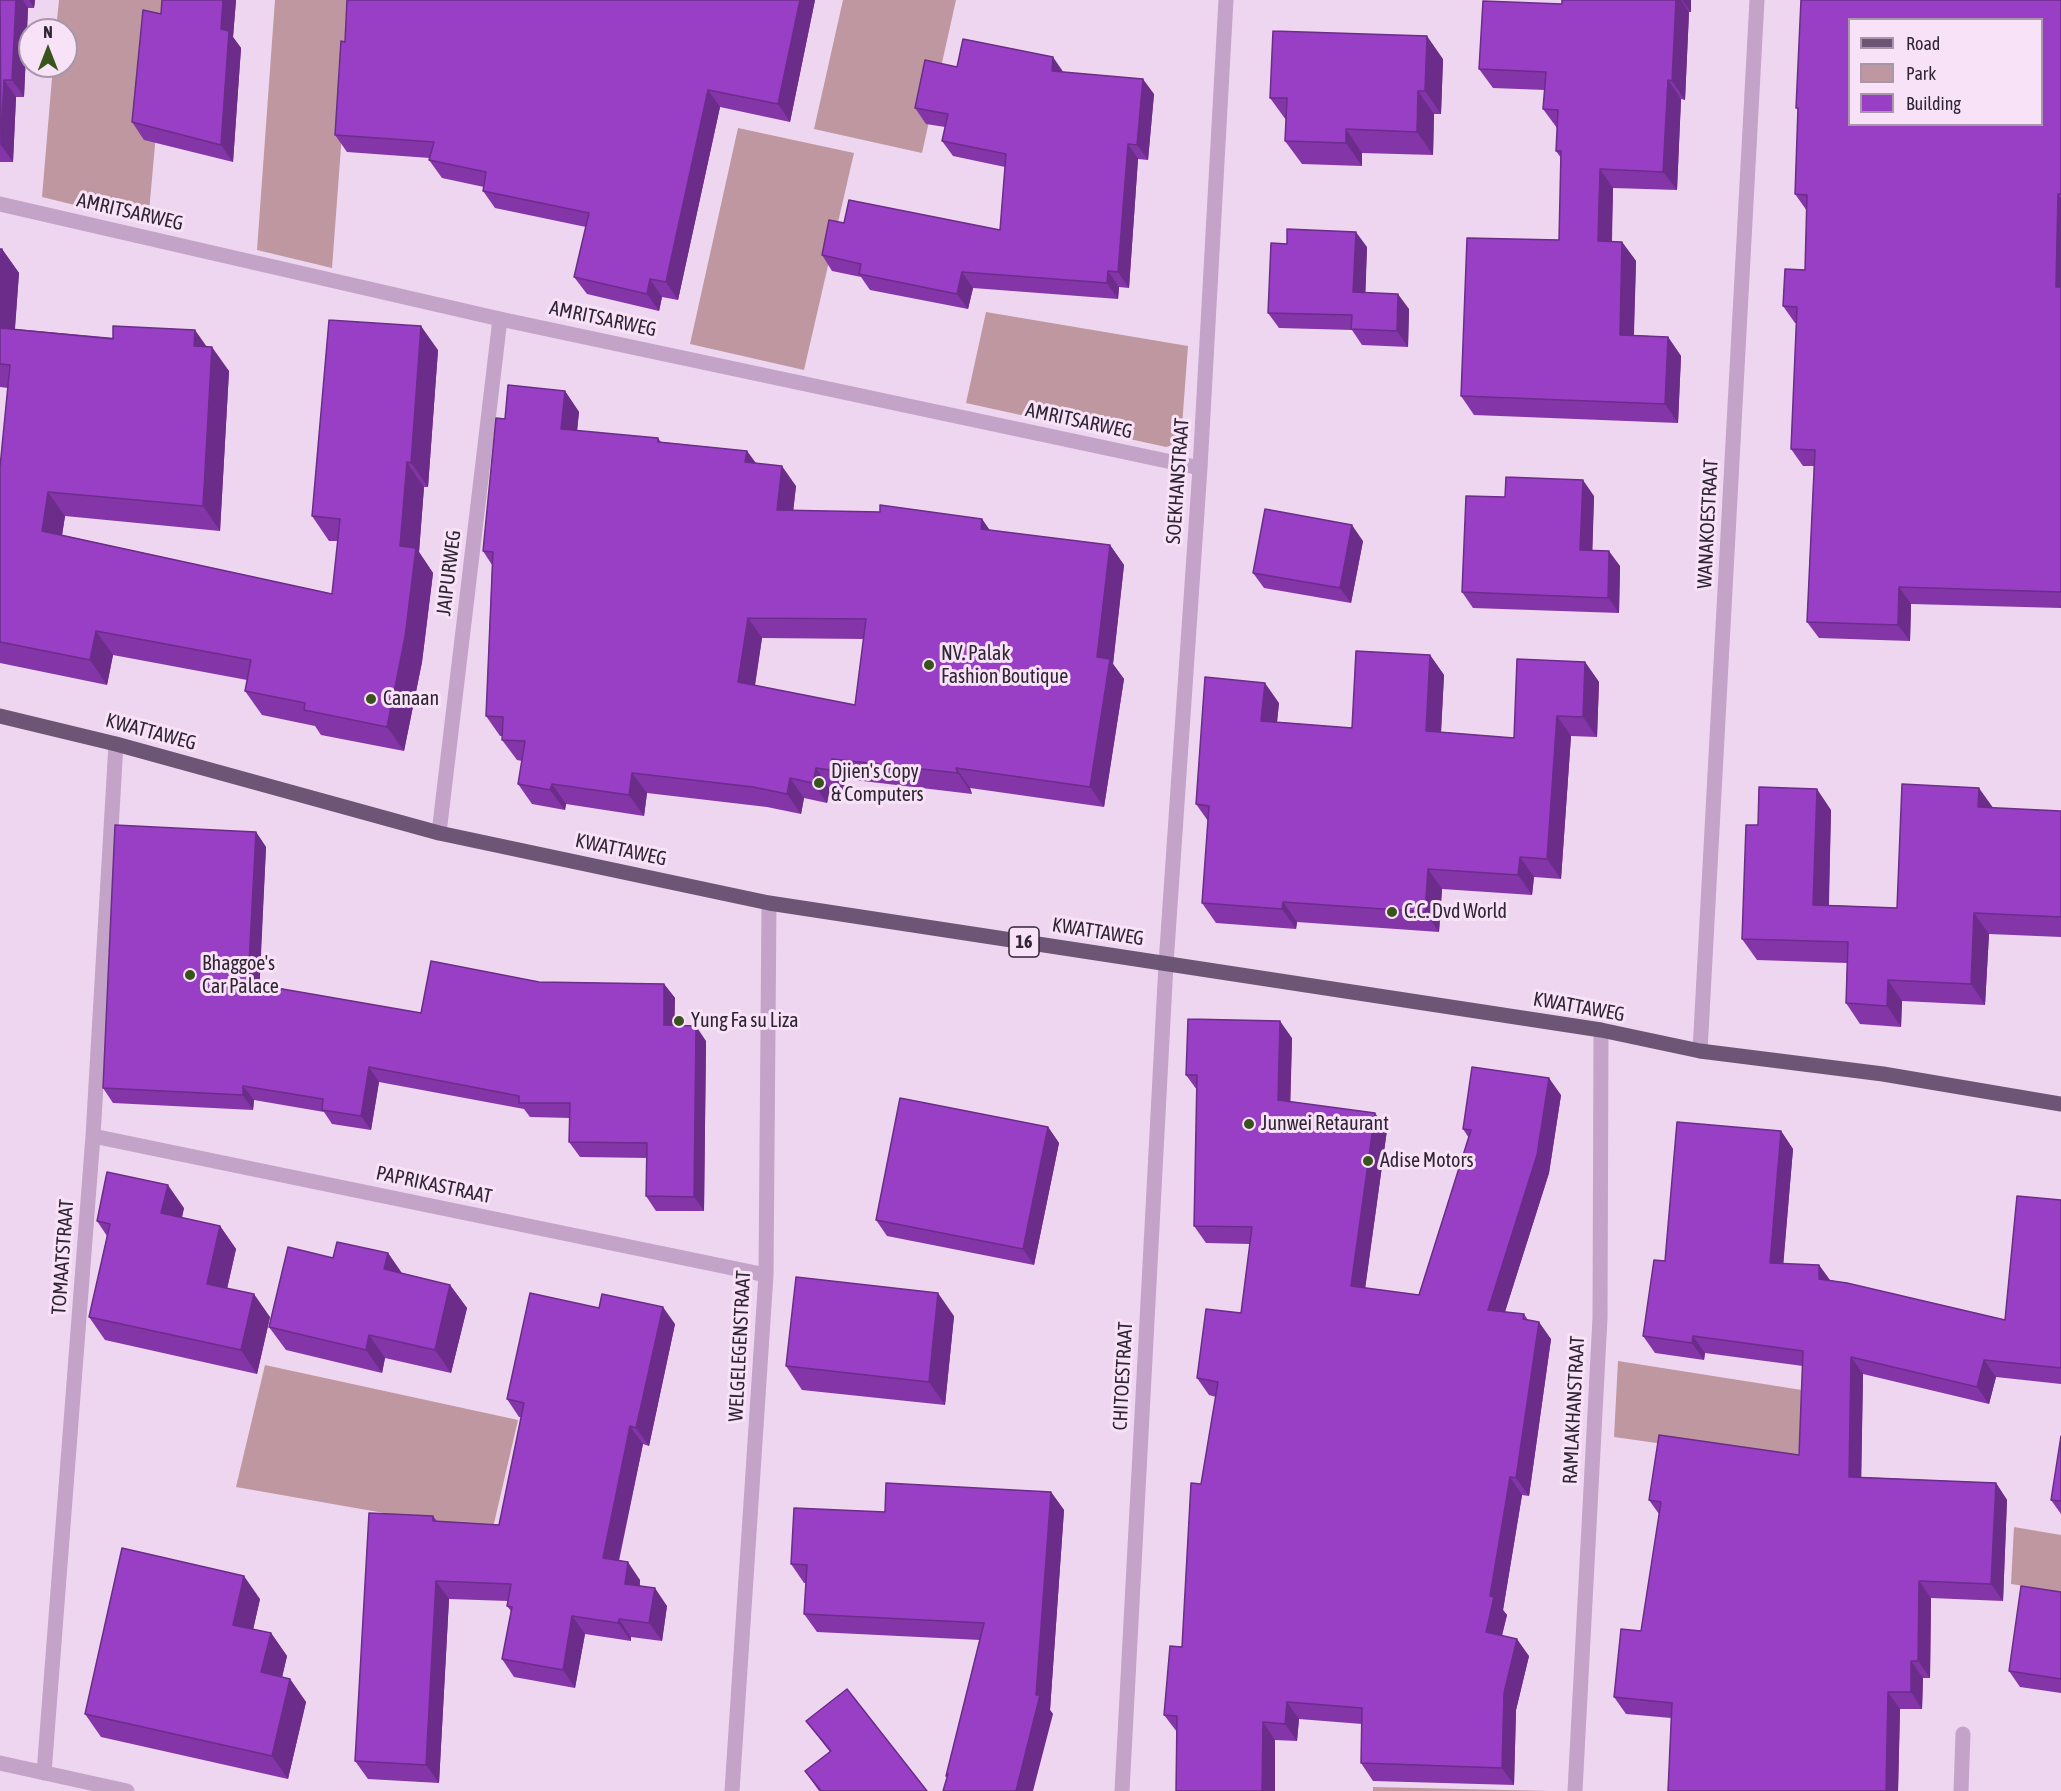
<!DOCTYPE html>
<html>
<head>
<meta charset="utf-8">
<style>
  body { margin:0 }
  #map { position:relative; width:2061px; height:1791px; overflow:hidden; background:#efd6f0; font-family:"Asap Condensed",sans-serif }
  canvas { display:block }
  .legend { position:absolute; left:1848px; top:18px; width:195px; height:108px; box-sizing:border-box; background:#f8e2f8; border:2px solid #a896a9; margin:0; padding:8px 10px; list-style:none; font-size:18px; color:#2f2533 }
  .legend li { display:flex; align-items:center; gap:12px; height:30px }
  .legend b { width:30px; border:2px solid #a896a9 }
  .north { position:absolute; left:18px; top:18px; width:60px; height:60px; box-sizing:border-box; background:#f8e2f8; border:2px solid #a896a9; border-radius:50%; rotate:0deg; font-size:16px; font-weight:700; line-height:24px; text-align:center; color:#2f2533 }
  .north::after { content:''; display:block; margin:auto; width:21px; height:27px; background:#38531b; clip-path:polygon(50% 0,100% 100%,50% 72%,0 100%) }
</style>
</head>
<body>
<div id="map">
<canvas width="2061" height="1791"></canvas>
<ul class="legend">
<li><b style="height:8px;background:#6d5675"></b>Road</li>
<li><b style="height:16px;background:#bf97a0"></b>Park</li>
<li><b style="height:16px;background:#993fc5"></b>Building</li>
</ul>
<div class="north">N</div>
</div>
<script>
const g = document.querySelector('canvas').getContext('2d');
g.lineJoin = 'round';
function fill(path, color) {
  g.fillStyle = color;
  g.fill(path, 'evenodd');
}
function shape(rows) {
  const path = new Path2D();
  for (const r of rows) {
    path.moveTo(r[0], r[1]);
    for (let i = 2; i < r.length; i += 2) path.lineTo(r[i], r[i + 1]);
  }
  return path;
}
function stroke(path, color, width, dash) {
  g.strokeStyle = color;
  g.lineWidth = width;
  g.lineCap = dash ? 'butt' : 'round';
  g.setLineDash(dash || []);
  g.stroke(path);
}
function label(font, color, halo, rows, align = 'center') {
  g.font = font + ' "Asap Condensed",sans-serif';
  g.lineWidth = 6;
  g.setLineDash([]);
  g.textBaseline = 'middle';
  g.strokeStyle = halo;
  g.fillStyle = color;
  for (const [text, x, y, turn = 0] of rows) {
    g.save();
    g.translate(x, y);
    g.rotate((+turn || 0) * Math.PI / 180);
    g.textAlign = isNaN(turn) ? turn : align;
    if (halo) g.strokeText(text, 0, 0);
    g.fillText(text, 0, 0);
    g.restore();
  }
}
fill(shape([
  [59,0,168,0,148,223,42,197,53,66,66,66,66,30,56,30],
  [275,0,352,0,332,268,257,250],
  [843,0,956,0,922,153,814,129],
  [738,128,854,153,804,370,690,344],
  [986,312,1188,346,1182,426,1181,436,1176,444,1166,447,966,403],
  [1618,1361,1802,1390,1798,1463,1614,1437],
  [265,1365,518,1420,492,1532,236,1487],
  [2014,1527,2061,1535,2061,1592,2011,1584],
  [1373,1787,1550,1791,1373,1791]
]), '#bf97a0');
stroke(shape([
  [0,204,500,319,1200,468],
  [439,833,500,319],
  [1700,1051,1757,0],
  [93,1136,766,1275],
  [0,1763,127,1791],
  [44,1773,93,1136,116,744],
  [732,1791,766,1275,769,903],
  [1122,1791,1166,964,1200,468,1226,0],
  [1575,1791,1600,1318,1601,1030],
  [1961,1791,1963,1734]
]), '#c3a3c8', 15);
stroke(shape([
  [0,716,116,744,439,833,769,903,1601,1030,1700,1051,1883,1074,2061,1104]
]), '#6d5675', 15);
fill(shape([
  [0,0,35,0,34,8,28,8,24,97,16,97,13,162,0,162],
  [162,0,236,0,233,37,241,48,233,162,144,140,132,122,161,14],
  [815,0,790,122,720,107,678,300,662,297,659,311,587,294,574,277,586,227,495,208,483,191,484,187,442,178,429,160,430,158,347,152,335,135,345,42],
  [1562,0,1691,0,1691,12,1689,12,1685,100,1681,99,1677,190,1613,188,1612,242,1622,242,1636,261,1634,335,1668,337,1681,356,1678,423,1474,415,1461,396,1559,240,1561,158,1556,151,1557,128,1543,109,1545,90,1493,88,1479,69,1562,4],
  [2061,0,2061,608,1911,604,1910,641,1819,638,1807,622,1814,466,1803,466,1791,449,1797,323,1795,323,1783,306,1805,270,1807,211,1795,194,1798,110,1796,108],
  [1443,59,1441,114,1434,114,1433,155,1362,153,1362,166,1302,164,1285,141,1286,120,1270,98],
  [957,67,1064,72,1154,94,1148,160,1138,159,1129,288,1119,287,1118,299,973,288,968,309,870,290,861,277,832,271,822,255,844,223,1000,230,1005,167,953,156,942,141,945,127,926,124,915,108],
  [1367,247,1365,293,1409,309,1408,347,1362,345,1352,330,1279,328,1268,313],
  [0,249,2,249,19,273,15,329,206,346,229,371,220,531,65,516,62,535,332,594,338,541,329,541,312,516,438,350,428,487,424,487,419,552,433,573,422,662,404,751,321,735,315,726,262,715,245,691,247,680,113,655,107,685,0,663,0,467,8,388,0,387],
  [565,391,579,412,577,431,658,438,661,442,747,451,756,463,796,486,793,511,982,519,990,531,1110,545,1124,565,1113,664,1124,679,1104,807,970,788,972,794,846,779,844,791,830,789,827,803,804,798,801,814,767,807,647,793,644,816,566,804,565,810,532,804,518,784,522,761,517,760,502,740,503,736,500,736,486,716,492,565,483,551,505,419],
  [762,638,864,639,855,705,755,686],
  [1594,496,1592,550,1620,566,1619,613,1473,608,1462,592,1505,497],
  [1363,541,1351,603,1264,588,1253,573],
  [1430,655,1444,675,1441,732,1514,738,1585,662,1599,682,1597,737,1571,736,1561,879,1534,877,1532,895,1442,889,1439,932,1297,922,1296,929,1216,923,1202,903,1208,821,1196,804,1279,703,1277,722,1352,728],
  [1993,808,2061,811,2061,937,1989,934,1985,1005,1902,1001,1901,1027,1860,1024,1846,1003,1847,963,1757,960,1742,939,1758,825,1831,810,1829,905,1897,908],
  [256,832,266,847,259,985,421,1013,539,982,664,984,675,998,674,1026,706,1041,704,1211,656,1211,646,1196,647,1158,580,1157,569,1142,570,1118,530,1117,524,1109,379,1082,371,1130,332,1124,324,1112,254,1100,253,1110,113,1103,103,1088],
  [1292,1038,1290,1102,1387,1130,1365,1288,1419,1295,1469,1138,1463,1129,1561,1095,1549,1173,1505,1312,1524,1314,1528,1320,1551,1339,1529,1496,1522,1495,1503,1610,1507,1615,1502,1636,1529,1656,1516,1710,1514,1785,1373,1781,1361,1763,1362,1724,1299,1719,1297,1741,1275,1740,1275,1791,1176,1791,1177,1732,1164,1715,1182,1647,1201,1484,1216,1397,1209,1395,1197,1378,1241,1313,1250,1244,1206,1243,1194,1226,1197,1090,1186,1075],
  [1048,1127,1059,1143,1034,1265,887,1236,876,1220],
  [1781,1131,1793,1149,1783,1264,1819,1265,1830,1280,2005,1320,2061,1200,2061,1384,1996,1377,1989,1404,1863,1374,1861,1477,1996,1483,2007,1500,2003,1601,1931,1598,1930,1678,1923,1678,1922,1709,1900,1709,1898,1791,1668,1791,1671,1718,1626,1714,1614,1697,1641,1631,1659,1514,1649,1500,1799,1455,1803,1366,1705,1353,1704,1360,1655,1353,1643,1336,1665,1261],
  [184,1208,182,1218,220,1226,236,1249,227,1288,270,1317,257,1374,105,1340,89,1317,107,1236,97,1221],
  [388,1253,402,1273,450,1285,467,1308,451,1373,385,1358,382,1373,286,1350,269,1327,333,1258],
  [954,1316,945,1405,802,1390,786,1366],
  [675,1324,649,1446,643,1444,619,1561,640,1580,640,1586,667,1606,662,1641,631,1637,631,1641,585,1634,575,1688,514,1677,502,1659,511,1611,507,1606,508,1601,449,1599,439,1783,368,1779,355,1761,433,1516,437,1521,499,1525,521,1417,519,1417,507,1399],
  [2061,1436,2061,1514,2051,1500],
  [1051,1492,1064,1510,1050,1710,1053,1714,947,1777,946,1776,980,1640,817,1632,804,1614,806,1583,804,1583,791,1564,885,1512],
  [2061,1592,2061,1693,2020,1687,2009,1671],
  [260,1599,253,1629,271,1633,287,1656,282,1677,290,1679,306,1702,288,1779,101,1737,85,1714],
  [806,1721,927,1791,819,1791,805,1771,830,1752]
]), '#8436a9');
fill(shape([
  [16,0,23,0,28,8,24,97,12,80],
  [29,0,35,0,34,8],
  [223,0,236,0,233,37,241,48,233,162,221,145,221,29],
  [800,0,815,0,790,122,778,104],
  [1676,0,1681,0,1689,12,1685,100,1672,81],
  [1682,0,1691,0,1691,12],
  [1427,36,1443,59,1441,114,1425,91],
  [1053,57,1064,73,1052,71],
  [1143,79,1154,94,1148,160,1137,145],
  [4,80,16,97,13,162,1,145],
  [1668,80,1681,99,1677,190,1663,172],
  [708,90,720,107,678,300,666,282],
  [1418,91,1434,114,1433,155,1417,132],
  [1346,129,1362,153,1362,166,1346,143],
  [1128,144,1138,159,1129,288,1118,272],
  [1600,169,1613,188,1611,260,1598,241],
  [2058,194,2061,198,2061,294,2056,287],
  [1356,232,1367,247,1365,308,1353,292],
  [1622,242,1636,261,1633,354,1620,335],
  [2,249,19,273,13,352,0,333,0,275],
  [1108,271,1119,287,1118,299,1107,283],
  [962,272,973,288,968,309,957,294],
  [650,279,662,297,659,311,647,294],
  [1398,294,1409,309,1408,347,1397,331],
  [421,326,438,350,428,487,411,463],
  [195,330,212,354,212,347,229,371,220,531,203,506,194,346],
  [1668,337,1681,356,1678,423,1665,404],
  [565,391,579,412,575,450,561,429],
  [747,451,761,471,745,462],
  [407,462,424,487,419,552,433,573,422,662,404,751,387,727],
  [782,466,796,486,791,531,777,510],
  [1583,480,1594,496,1592,566,1580,550],
  [48,492,65,516,59,555,42,531],
  [982,519,996,539,981,529],
  [1352,525,1363,541,1351,603,1340,588],
  [1110,545,1124,565,1113,664,1124,679,1104,807,1090,787,1097,657],
  [1609,551,1620,566,1619,613,1608,598],
  [1899,587,1911,604,1910,641,1898,625],
  [748,618,762,638,752,703,738,682],
  [96,631,113,655,107,685,90,660],
  [1430,655,1444,675,1440,751,1426,731],
  [1585,662,1599,682,1597,737,1583,717],
  [1265,683,1279,703,1275,741,1261,721],
  [1557,716,1571,736,1561,879,1547,859],
  [832,759,846,779,844,791,830,770],
  [816,768,830,789,827,803,813,783],
  [956,768,970,788,972,794,958,773],
  [632,773,647,793,644,816,629,795],
  [790,778,804,798,801,814,787,794],
  [552,784,566,804,565,810,550,790],
  [1979,788,1994,809,1978,807],
  [1817,789,1831,810,1828,926,1813,905],
  [256,832,266,847,259,998,248,983],
  [1520,857,1534,877,1532,895,1518,875],
  [1428,869,1442,889,1439,932,1425,912],
  [1283,902,1297,922,1296,929,1282,909],
  [1974,913,1989,934,1985,1005,1971,984],
  [1888,980,1902,1001,1901,1027,1887,1006],
  [664,984,675,998,674,1040,664,1025],
  [1280,1021,1292,1038,1290,1117,1278,1100],
  [696,1026,706,1041,704,1211,694,1197],
  [369,1067,379,1082,371,1130,361,1116],
  [1549,1078,1561,1095,1549,1173,1500,1327,1488,1310],
  [243,1086,254,1100,253,1110,243,1095],
  [1375,1113,1387,1130,1363,1304,1351,1286],
  [1048,1127,1059,1143,1034,1265,1023,1249],
  [1781,1131,1793,1149,1782,1280,1770,1263],
  [168,1185,184,1208,177,1236,161,1213],
  [220,1226,236,1249,223,1307,207,1284],
  [388,1253,404,1277,384,1269],
  [1819,1265,1831,1282,1819,1279],
  [450,1285,467,1308,451,1373,435,1350],
  [938,1293,954,1316,945,1405,929,1382],
  [254,1294,270,1317,257,1374,241,1350],
  [663,1307,675,1324,649,1446,636,1428],
  [1539,1322,1551,1339,1529,1496,1516,1478],
  [369,1335,385,1358,382,1373,366,1350],
  [1693,1336,1705,1353,1704,1360,1692,1343],
  [1851,1357,1863,1374,1861,1494,1849,1477],
  [1984,1360,1996,1377,1989,1404,1977,1387],
  [630,1426,643,1444,615,1576,603,1558],
  [1510,1477,1522,1495,1503,1610,1507,1615,1498,1650,1486,1632,1490,1596],
  [1996,1483,2007,1500,2003,1601,1991,1584],
  [1051,1492,1064,1510,1050,1710,1053,1714,1033,1791,1016,1791,1036,1695],
  [628,1562,640,1580,637,1602,625,1584],
  [244,1576,260,1599,249,1648,233,1625],
  [436,1581,449,1599,439,1783,426,1765],
  [1919,1581,1931,1598,1930,1678,1918,1661],
  [655,1588,667,1606,662,1641,649,1623],
  [572,1616,585,1634,575,1688,563,1670],
  [619,1619,631,1637,631,1641,618,1623],
  [271,1633,287,1656,278,1695,261,1672],
  [1517,1639,1529,1656,1516,1710,1514,1785,1502,1768,1504,1693],
  [1911,1661,1923,1678,1922,1709,1911,1692],
  [290,1679,306,1702,288,1779,272,1756],
  [1888,1692,1900,1709,1898,1791,1886,1791],
  [1287,1702,1299,1719,1297,1741,1285,1724],
  [1263,1722,1275,1740,1275,1791,1262,1791]
]), '#6b2c8a');
const building = shape([
  [0,0,16,0,12,80,4,80,1,145,0,0],
  [162,0,223,0,221,29,229,31,221,145,132,122,143,10,161,14,162,0],
  [347,0,800,0,778,104,708,90,666,282,650,279,647,294,574,277,589,213,483,191,486,172,429,160,434,142,335,135,341,41,345,42,347,0],
  [1562,0,1676,0,1672,81,1668,80,1663,172,1600,169,1598,241,1622,242,1620,335,1668,337,1665,404,1461,396,1467,238,1559,240,1561,151,1556,151,1558,110,1543,109,1546,72,1479,69,1483,1,1562,4,1562,0],
  [1801,0,2061,0,2061,194,2058,194,2056,287,2061,287,2061,592,1899,587,1898,625,1807,622,1815,450,1791,449,1797,307,1783,306,1785,269,1805,270,1807,195,1795,194,1798,108,1796,108,1801,0],
  [1850,20,2042,20,2042,124,1850,124,1850,20],
  [1273,31,1427,36,1425,91,1418,91,1417,132,1346,129,1346,143,1285,141,1287,98,1270,98,1273,31],
  [963,39,1053,57,1052,71,1143,79,1137,145,1128,144,1118,272,1108,271,1107,283,962,272,957,294,859,274,861,264,822,255,829,220,844,223,849,200,1000,230,1006,154,942,141,948,114,915,108,925,60,957,67,963,39],
  [1287,229,1356,232,1353,292,1398,294,1397,331,1351,329,1352,315,1268,313,1271,243,1287,244,1287,229],
  [0,249,2,249,0,275,0,249],
  [329,320,421,326,411,463,407,462,400,546,416,548,405,637,387,727,304,710,305,703,245,691,251,660,96,631,90,660,0,642,0,467,10,365,0,364,0,328,113,339,113,326,195,330,194,346,212,347,203,506,48,492,42,531,332,594,340,519,312,516,329,320],
  [508,385,565,391,561,429,658,438,658,442,747,451,745,462,782,466,777,510,880,512,880,505,982,519,981,529,1110,545,1097,657,1110,659,1090,787,956,768,958,773,832,759,830,770,816,768,813,783,790,778,787,794,753,787,632,773,629,795,552,784,550,790,518,784,525,741,502,740,503,717,486,716,493,552,483,551,496,418,505,419,508,385],
  [748,618,866,619,855,705,738,682,748,618],
  [1506,477,1583,480,1580,550,1609,551,1608,598,1462,592,1466,496,1505,497,1506,477],
  [1265,509,1352,525,1340,588,1253,573,1265,509],
  [1356,651,1430,655,1426,731,1514,738,1517,659,1585,662,1583,717,1557,716,1547,859,1520,857,1518,875,1428,869,1425,912,1283,902,1282,909,1202,903,1209,806,1196,804,1205,677,1265,683,1261,721,1352,728,1356,651],
  [1902,784,1979,788,1978,807,2061,811,2061,917,1974,913,1971,984,1888,980,1887,1006,1846,1003,1848,942,1742,939,1746,825,1758,825,1759,787,1817,789,1813,905,1897,908,1902,784],
  [115,825,256,832,248,983,421,1013,431,961,539,982,664,984,664,1025,696,1026,694,1197,646,1196,647,1143,569,1142,570,1103,519,1103,519,1096,369,1067,361,1116,322,1110,323,1099,243,1086,243,1095,103,1088,115,825],
  [1188,1019,1280,1021,1278,1100,1375,1113,1351,1286,1419,1295,1471,1130,1463,1129,1472,1067,1549,1078,1537,1155,1488,1310,1524,1314,1523,1319,1539,1322,1516,1478,1510,1477,1490,1596,1494,1597,1486,1632,1517,1639,1504,1693,1502,1768,1361,1763,1362,1708,1287,1702,1285,1724,1263,1722,1262,1791,1176,1791,1177,1716,1164,1715,1170,1646,1182,1647,1191,1483,1201,1484,1218,1382,1197,1378,1206,1309,1241,1313,1252,1227,1194,1226,1197,1075,1186,1075,1188,1019],
  [900,1098,1048,1127,1023,1249,876,1220,900,1098],
  [1677,1122,1781,1131,1770,1263,1819,1265,1819,1279,1847,1283,2005,1320,2017,1196,2061,1200,2061,1368,1984,1360,1977,1387,1851,1357,1849,1477,1996,1483,1991,1584,1919,1581,1918,1661,1911,1661,1911,1692,1888,1692,1886,1791,1668,1791,1672,1703,1614,1697,1621,1629,1641,1631,1661,1502,1649,1500,1659,1435,1799,1455,1803,1351,1693,1336,1692,1343,1643,1336,1654,1260,1665,1261,1677,1122],
  [107,1172,168,1185,161,1213,220,1226,207,1284,254,1294,241,1350,89,1317,110,1224,97,1221,107,1172],
  [337,1242,388,1253,384,1269,450,1285,435,1350,369,1335,366,1350,269,1327,288,1247,333,1258,337,1242],
  [796,1277,938,1293,929,1382,786,1366,796,1277],
  [530,1293,599,1308,602,1294,663,1307,636,1428,630,1426,603,1558,628,1562,625,1584,655,1588,649,1623,619,1619,618,1623,572,1616,563,1670,502,1659,512,1607,507,1606,511,1584,436,1581,426,1765,355,1761,369,1513,433,1516,433,1521,499,1525,524,1403,507,1399,530,1293],
  [2061,1436,2061,1501,2051,1500,2061,1436],
  [886,1483,1051,1492,1036,1695,1040,1695,1016,1791,943,1791,948,1774,946,1776,984,1623,804,1614,807,1565,791,1564,794,1508,885,1512,886,1483],
  [122,1548,244,1576,233,1625,271,1633,261,1672,290,1679,272,1756,85,1714,122,1548],
  [2021,1586,2061,1592,2061,1679,2009,1671,2021,1586],
  [847,1689,927,1791,821,1791,805,1771,831,1751,806,1721,847,1689]
]);
fill(building, '#993fc5');
stroke(building, '#6b2c8a', 1.5);
for (const [x, y, r, color] of [
  [929,665,6,"#38531b"],
  [371,699,6,"#38531b"],
  [819,783,6,"#38531b"],
  [1392,912,6,"#38531b"],
  [190,975,6,"#38531b"],
  [679,1021,6,"#38531b"],
  [1249,1124,6,"#38531b"],
  [1368,1161,6,"#38531b"]
]) {
  const dot = new Path2D();
  dot.arc(x, y, r, 0, 2 * Math.PI);
  g.fillStyle = color;
  g.fill(dot);
  stroke(dot, '#f8e2f8', 2);
}
for (const [x, y, w] of [
  [1024,942,30]
]) {
  const box = new Path2D();
  box.roundRect(x - w / 2, y - 15, w, 30, 4.5);
  g.fillStyle = '#f8e2f8';
  g.fill(box);
  stroke(box, '#2f2533', 1.5);
}
label('bold 18px', '#2f2533', null, [
  ["16",1024,942]
]);
label('20px', '#2f2533', '#f8e2f8', [
  ["AMRITSARWEG",130,212,13],
  ["AMRITSARWEG",603,319,12],
  ["AMRITSARWEG",1079,421,12],
  ["SOEKHANSTRAAT",1178,481,-86],
  ["WANAKOESTRAAT",1708,524,-87],
  ["JAIPURWEG",449,573,-83],
  ["KWATTAWEG",151,732,15],
  ["KWATTAWEG",621,850,12],
  ["KWATTAWEG",1098,932,9],
  ["KWATTAWEG",1579,1007,10],
  ["PAPRIKASTRAAT",434,1185,12],
  ["TOMAATSTRAAT",63,1257,-86],
  ["WELGELEGENSTRAAT",740,1346,-87],
  ["CHITOESTRAAT",1123,1376,-87],
  ["RAMLAKHANSTRAAT",1574,1410,-87]
]);
label('20px', '#2f2533', '#f8e2f8', [
  ["NV. Palak",941,654],
  ["Fashion Boutique",941,677],
  ["Canaan",383,699],
  ["Djien's Copy",831,772],
  ["& Computers",831,795],
  ["C.C. Dvd World",1404,912],
  ["Bhaggoe's",202,964],
  ["Car Palace",202,987],
  ["Yung Fa su Liza",691,1021],
  ["Junwei Retaurant",1261,1124],
  ["Adise Motors",1380,1161]
], 'left');
</script>
</body>
</html>
